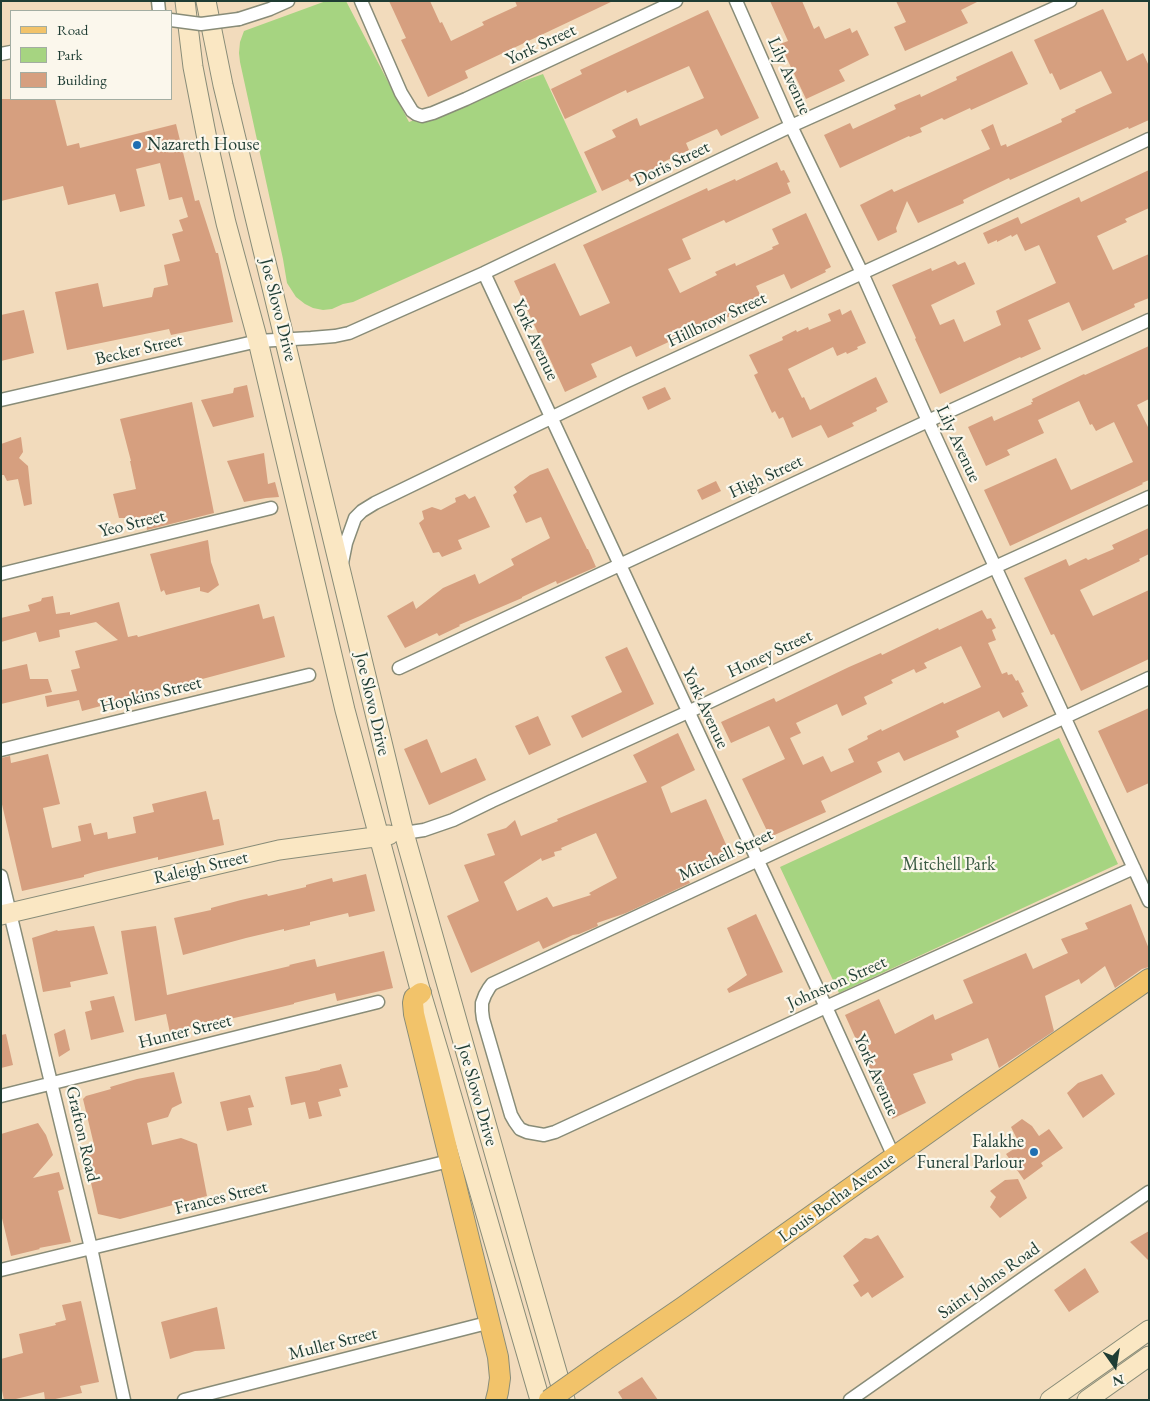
<!DOCTYPE html>
<html>
<head>
<meta charset="utf-8">
<style>
  body { margin:0 }
  #map { position:relative; width:1150px; height:1401px; overflow:hidden; background:#f2dbbc; font-family:"EB Garamond",serif }
  canvas { display:block }
  .frame { position:absolute; inset:0; border:2px solid #1f3d34; pointer-events:none }
  .legend { position:absolute; left:10px; top:10px; width:162px; height:90px; box-sizing:border-box; background:#fbf7ec; border:1px solid #a3ada2; margin:0; padding:6px 9px; list-style:none; font-size:15px; color:#1f3d34 }
  .legend li { display:flex; align-items:center; gap:10px; height:25px }
  .legend b { width:25px; border:1px solid #a3ada2 }
  .north { position:absolute; left:1090px; top:1341px; width:50px; height:50px; -webkit-text-stroke:4px #fbf7ec; paint-order:stroke; rotate:167deg; font-size:14px; font-weight:700; line-height:20px; text-align:center; color:#1f3d34 }
  .north::after { content:''; display:block; margin:auto; width:18px; height:22px; background:#1f3d34; clip-path:polygon(50% 0,100% 100%,50% 72%,0 100%) }
</style>
</head>
<body>
<div id="map">
<canvas width="1150" height="1401"></canvas>
<div class="frame"></div>
<ul class="legend">
<li><b style="height:6px;background:#f2c36a"></b>Road</li>
<li><b style="height:14px;background:#a6d481"></b>Park</li>
<li><b style="height:14px;background:#d69f7f"></b>Building</li>
</ul>
<div class="north">N</div>
</div>
<script>
const g = document.querySelector('canvas').getContext('2d');
g.lineJoin = 'round';
function fill(path, color) {
  g.fillStyle = color;
  g.fill(path, 'evenodd');
}
function shape(rows) {
  const path = new Path2D();
  for (const r of rows) {
    path.moveTo(r[0], r[1]);
    for (let i = 2; i < r.length; i += 2) path.lineTo(r[i], r[i + 1]);
  }
  return path;
}
function stroke(path, color, width, dash) {
  g.strokeStyle = color;
  g.lineWidth = width;
  g.lineCap = dash ? 'butt' : 'round';
  g.setLineDash(dash || []);
  g.stroke(path);
}
function label(font, color, halo, rows, align = 'center') {
  g.font = font + ' "EB Garamond",serif';
  g.lineWidth = 4.5;
  g.setLineDash([]);
  g.textBaseline = 'middle';
  g.strokeStyle = halo;
  g.fillStyle = color;
  for (const [text, x, y, turn = 0] of rows) {
    g.save();
    g.translate(x, y);
    g.rotate((+turn || 0) * Math.PI / 180);
    g.textAlign = isNaN(turn) ? turn : align;
    if (halo) g.strokeText(text, 0, 0);
    g.fillText(text, 0, 0);
    g.restore();
  }
}
fill(shape([
  [326,1,346,1,409,122,543,74,597,192,353,302,343,304,332,309,323,310,313,308,305,304,296,297,287,283,283,259,240,62,239,53,240,42,244,31],
  [1059,738,1118,864,839,993,780,867]
]), '#a6d481');
fill(shape([
  [389,1,430,1,440,23,442,22,451,41,484,25,482,22,517,6,515,1,613,1,465,71,468,78,428,97,401,40,406,38],
  [770,1,802,1,814,29,819,26,825,39,850,28,852,33,857,30,869,55,839,70,845,81,806,99,780,44,788,41],
  [896,1,979,1,961,10,968,23,905,51,894,27,906,22],
  [1103,9,1127,61,1143,53,1149,66,1149,120,1129,129,1128,127,1010,180,1009,178,971,196,963,200,964,203,918,223,907,201,896,228,897,232,878,241,860,205,892,189,894,192,990,149,981,130,993,124,1001,146,1006,144,1007,147,1062,122,1061,119,1076,112,1075,110,1112,93,1101,71,1060,90,1052,73,1050,74,1034,40],
  [708,10,759,118,721,136,717,129,686,143,689,150,659,164,660,167,630,182,628,179,602,191,584,152,616,137,612,130,637,118,640,126,704,98,689,66,627,93,626,90,565,119,551,89,582,74,580,70],
  [1012,51,1028,84,971,110,970,108,944,120,942,118,920,128,922,132,910,137,909,136,840,168,824,135,850,123,853,129,896,109,894,105,920,94,921,97,957,80,956,77],
  [1,99,55,99,67,146,79,143,80,148,176,124,195,201,199,200,216,253,218,253,233,322,171,335,169,329,67,350,55,292,98,283,103,307,152,297,154,288,168,285,164,265,180,261,172,234,183,231,179,220,188,217,182,197,169,200,160,163,136,169,145,206,120,212,115,194,68,205,63,186,1,201],
  [777,162,781,171,784,170,790,182,787,183,791,193,726,223,724,220,682,239,691,259,668,269,680,293,717,275,715,272,735,263,736,266,773,249,772,247,779,244,772,229,806,213,831,267,825,270,826,272,791,289,784,274,756,286,763,301,698,331,697,329,636,357,631,346,591,364,597,377,565,392,514,281,555,263,580,316,610,303,583,245,707,188,708,191,735,179,736,181],
  [1149,170,1149,208,1125,219,1127,222,1097,236,1113,270,1149,254,1149,298,1134,304,1135,307,1082,331,1069,302,1028,320,1041,349,1021,358,1020,357,940,394,915,339,916,338,892,285,931,268,932,271,955,261,958,265,965,262,975,284,931,305,940,325,954,319,964,342,1001,325,996,311,1056,283,1039,245,1025,251,1017,234,1012,237,1011,235,997,242,997,240,988,244,983,233,1018,217,1021,224,1079,197,1081,202],
  [840,309,842,315,851,310,866,343,857,347,858,349,847,354,846,352,837,356,833,347,788,369,802,398,804,397,810,410,876,377,888,402,876,408,877,411,852,423,854,426,828,438,821,425,792,438,783,417,779,419,775,411,772,413,754,375,758,373,749,355,783,340,782,337,796,330,797,332,808,327,809,330,831,321,828,314],
  [24,310,34,353,1,361,1,315],
  [1149,346,1149,399,1137,405,1149,429,1149,480,1142,483,1143,484,1010,546,984,490,1056,458,1071,490,1133,462,1114,422,1096,431,1092,424,1090,425,1079,401,1038,420,1044,433,1007,450,1010,455,986,466,968,427,992,416,994,421,1032,404,1031,402,1033,402,1032,399,1084,374,1085,375],
  [247,385,254,417,213,427,201,400,233,393,234,388],
  [665,387,671,399,648,410,642,397],
  [192,402,214,513,147,530,145,518,119,518,113,494,136,489,130,461,131,461,120,419],
  [21,437,23,452,19,458,28,466,32,504,24,506,18,479,7,481,4,475,1,475,1,444],
  [264,453,268,484,275,482,279,497,266,498,244,502,227,461],
  [548,468,587,549,588,549,596,567,557,584,556,581,522,597,522,598,459,625,460,626,439,636,437,633,405,648,387,616,413,601,416,609,443,588,475,574,479,584,514,565,511,559,550,538,541,517,526,523,513,495,517,492,514,487,530,475],
  [716,481,721,491,702,500,697,490],
  [465,494,469,499,475,496,490,527,458,540,462,549,442,557,439,552,433,553,419,523,424,519,422,511,432,507,441,510,456,502,455,498],
  [1149,528,1149,554,1139,559,1140,561,1080,590,1093,616,1149,590,1149,659,1081,691,1054,634,1051,635,1024,578,1066,559,1069,566,1086,558,1088,560,1114,549,1112,545],
  [208,540,211,562,219,585,208,593,200,591,200,587,166,595,164,590,161,592,150,554],
  [53,596,56,614,70,612,70,615,119,602,128,637,137,635,138,637,259,604,263,619,274,616,285,657,82,711,79,700,47,707,45,696,77,691,71,670,80,668,75,651,118,640,96,622,59,630,60,637,39,642,36,632,1,642,1,618,30,611,28,605,41,601,42,598],
  [982,610,987,619,991,618,996,628,992,630,996,640,988,643,1002,674,1007,672,1008,675,1012,674,1016,681,1018,680,1024,692,1021,693,1028,706,1003,718,999,711,956,731,959,737,904,761,899,752,877,762,882,772,821,801,826,812,770,837,742,779,785,759,769,726,731,743,721,722,774,698,776,702,849,667,881,653,882,655,938,628,939,630],
  [961,646,981,687,944,704,943,702,882,731,881,729,867,736,868,739,848,749,854,762,831,772,823,756,803,765,790,738,801,733,796,723,837,704,842,716,867,704,864,697,893,683,891,680,914,669,916,673,927,668,924,663],
  [627,647,654,704,582,738,571,716,622,692,605,657],
  [27,664,30,679,48,679,52,692,1,704,1,670],
  [1149,708,1149,783,1127,793,1098,731],
  [538,716,551,745,529,755,515,726],
  [678,733,695,770,661,787,671,813,706,799,732,858,687,877,690,883,626,913,597,923,598,926,579,934,573,935,543,949,539,941,471,973,447,916,479,901,464,865,495,855,487,834,506,828,515,820,521,836,558,821,557,819,647,782,633,755],
  [596,833,617,878,589,893,591,895,553,907,547,897,517,911,504,882,541,858,542,861,555,856,554,852,562,850,561,848],
  [427,739,441,773,476,758,486,780,429,805,404,749],
  [48,754,60,804,43,808,52,848,81,841,78,826,91,823,94,835,107,832,108,839,136,833,133,817,154,812,152,804,206,791,213,820,219,819,224,845,158,860,158,857,94,872,84,875,84,877,22,891,1,800,1,758,10,756,11,763],
  [366,874,375,911,349,917,348,913,310,922,310,925,284,931,284,929,246,938,183,955,174,918,211,910,211,908,241,900,267,894,268,896,306,887,306,885,332,878,333,882],
  [1131,904,1149,949,1149,967,1142,969,1115,988,1105,966,1081,984,1079,979,1045,996,1054,1031,999,1068,988,1038,951,1054,953,1060,913,1074,926,1103,892,1119,845,1015,879,999,895,1034,933,1014,935,1020,973,1003,963,980,1026,953,1033,969,1068,953,1061,939,1088,929,1085,923],
  [756,914,783,972,729,993,727,989,747,975,727,928],
  [94,926,108,974,70,982,71,987,43,992,32,938,57,930,58,931],
  [156,926,167,995,290,966,289,965,315,959,317,967,384,951,393,988,337,1001,335,993,294,1003,294,1004,170,1033,166,1014,135,1021,121,931],
  [114,996,124,1032,91,1040,85,1012,92,1010,90,1001],
  [65,1029,70,1050,59,1057,54,1034],
  [6,1034,13,1065,1,1068,1,1035],
  [341,1064,348,1087,339,1089,341,1096,318,1102,322,1116,309,1119,305,1102,291,1105,285,1077,320,1070,320,1069],
  [174,1072,182,1103,172,1108,168,1117,147,1123,152,1145,181,1138,197,1144,207,1196,120,1219,98,1214,84,1152,95,1149,83,1099,86,1096,111,1089,110,1087,137,1079],
  [1102,1074,1115,1094,1083,1118,1067,1093,1078,1083],
  [250,1095,254,1107,248,1108,252,1125,227,1131,220,1102],
  [1022,1119,1032,1126,1039,1136,1049,1129,1063,1148,1041,1163,1043,1166,1024,1180,1006,1154,1020,1145,1011,1127],
  [38,1123,46,1135,53,1155,33,1178,59,1172,64,1189,58,1191,71,1242,39,1248,40,1249,11,1256,1,1214,1,1134],
  [1018,1179,1027,1198,1000,1218,990,1207,996,1197,990,1191,1005,1180],
  [1149,1231,1149,1261,1130,1242],
  [878,1235,904,1277,872,1298,868,1292,861,1297,853,1285,859,1281,843,1256,865,1238,871,1239],
  [1085,1268,1099,1292,1069,1312,1054,1290],
  [81,1301,99,1382,80,1386,82,1393,51,1400,45,1400,44,1392,12,1400,4,1400,1,1386,1,1359,23,1353,19,1334,56,1325,55,1323,66,1320,62,1305],
  [217,1307,225,1349,195,1351,170,1359,161,1322],
  [642,1377,658,1400,623,1400,618,1392]
]), '#d69f7f');
const minor = shape([
  [158,1,159,11],
  [361,1,401,93,412,111,416,114,422,116,433,113,466,99,676,1],
  [736,1,791,126,862,273,928,421,1149,901],
  [239,19,270,9,288,1],
  [1,54,11,52],
  [484,273,826,1007,894,1157],
  [1,400,258,341,311,338,335,336,349,333,484,273,791,126,1070,1],
  [342,563,346,543,355,518,362,511,375,503,625,382,932,241,1149,139],
  [1,574,271,508],
  [399,668,928,421,1149,320],
  [1,750,309,675],
  [404,833,424,830,453,820,492,801,688,712,995,567,1149,497],
  [1134,868,826,1007,555,1132,544,1135,527,1132,520,1129,515,1122,511,1115,483,1019,482,1011,482,1003,485,995,489,988,492,984,1149,678],
  [1,876,91,1248,124,1400],
  [1,1096,378,1002],
  [1,1270,449,1161],
  [184,1400,491,1322],
  [850,1400,1028,1275,1149,1192]
]);
const secondary = shape([
  [185,1,193,67,208,144,226,223,258,341,345,710,421,993,445,1073,540,1400],
  [206,1,223,85,404,833,524,1258,565,1400],
  [1,915,279,850,389,835],
  [1050,1400,1149,1330],
  [1087,1400,1149,1356]
]);
const primary = shape([
  [421,993,414,998,413,1003,414,1014,498,1357,500,1378,498,1392,496,1400],
  [604,1361,683,1307,970,1103,1149,979]
]);
stroke(minor, '#888c78', 15);
stroke(secondary, '#888c78', 21);
stroke(primary, '#888c78', 22);
stroke(minor, '#fff', 12);
stroke(secondary, '#fae7c3', 19);
stroke(primary, '#f2c36a', 20);
const minorBridge = shape([
  [171,20,201,24,239,19]
]);
const primaryBridge = shape([
  [549,1400,604,1361]
]);
stroke(minorBridge, '#888c78', 15, []);
stroke(primaryBridge, '#888c78', 22, []);
stroke(minorBridge, '#fff', 12);
stroke(primaryBridge, '#f2c36a', 20);
for (const [x, y, r, color] of [
  [137,145,5,"#1f6fb2"],
  [1034,1152,5,"#1f6fb2"]
]) {
  const dot = new Path2D();
  dot.arc(x, y, r, 0, 2 * Math.PI);
  g.fillStyle = color;
  g.fill(dot);
  stroke(dot, '#fbf7ec', 2);
}
label('18px', '#1f3d34', '#fbf7ec', [
  ["York Street",541,45,-25],
  ["Lily Avenue",789,76,66],
  ["Doris Street",672,164,-26],
  ["Joe Slovo Drive",278,310,76],
  ["Hillbrow Street",717,320,-25],
  ["York Avenue",535,340,65],
  ["Becker Street",139,350,-13],
  ["Lily Avenue",958,444,65],
  ["High Street",766,477,-25],
  ["Yeo Street",132,524,-14],
  ["Honey Street",770,654,-25],
  ["Hopkins Street",151,695,-14],
  ["Joe Slovo Drive",372,704,77],
  ["York Avenue",705,708,65],
  ["Mitchell Street",726,855,-25],
  ["Raleigh Street",201,868,-13],
  ["Johnston Street",837,983,-24],
  ["Hunter Street",185,1032,-14],
  ["York Avenue",876,1075,66],
  ["Joe Slovo Drive",477,1095,74],
  ["Grafton Road",82,1134,77],
  ["Frances Street",221,1198,-14],
  ["Louis Botha Avenue",837,1198,-36],
  ["Saint Johns Road",989,1281,-35],
  ["Muller Street",333,1344,-14]
]);
label('18px', '#1f3d34', '#fbf7ec', [
  ["Nazareth House",147,145],
  ["Falakhe",1024,1142,"right"],
  ["Funeral Parlour",1024,1163,"right"]
], 'left');
label('18px', '#3a5b43', '#fbf7ec', [
  ["Mitchell Park",949,865]
]);
</script>
</body>
</html>
